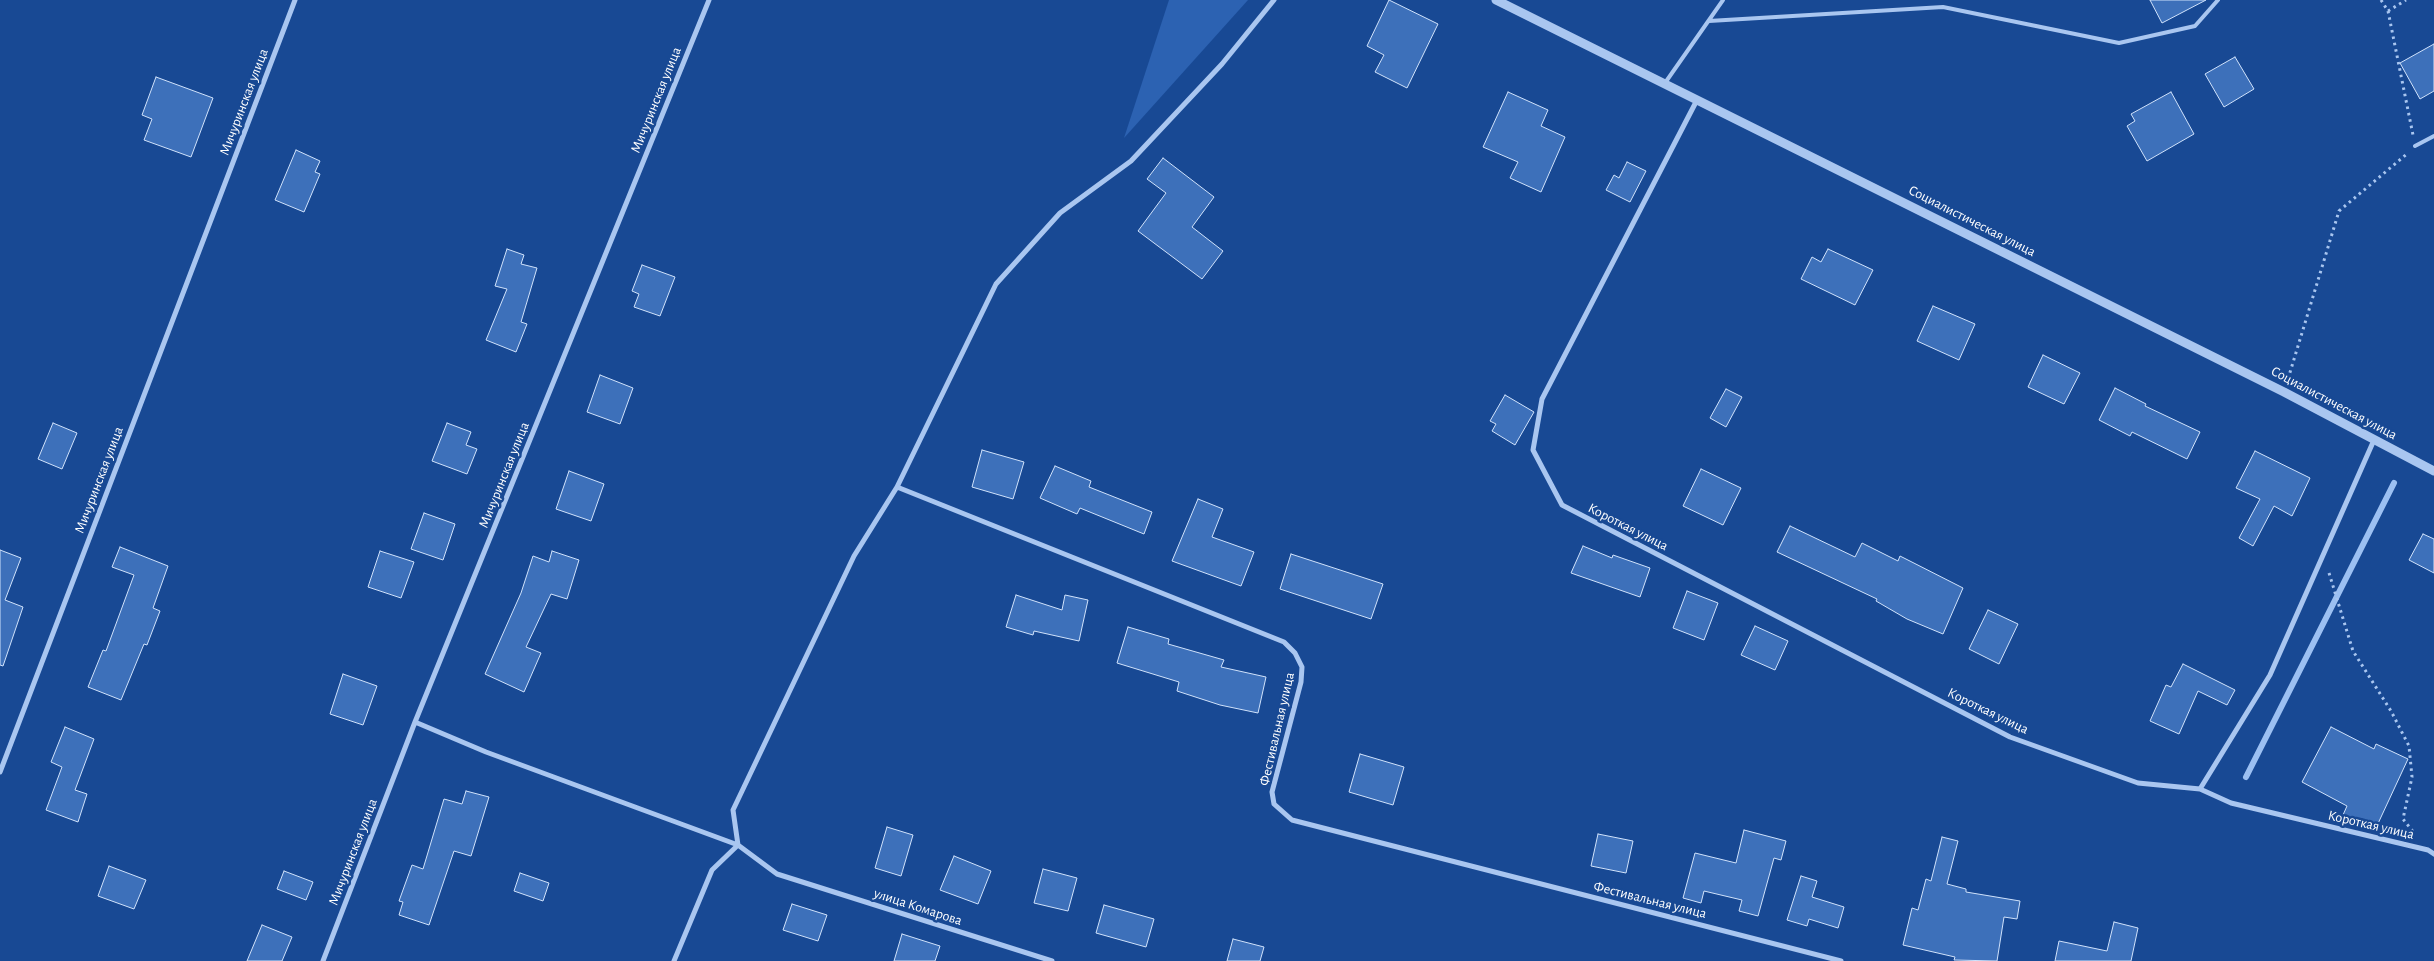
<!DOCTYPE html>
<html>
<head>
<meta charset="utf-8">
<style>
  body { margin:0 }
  canvas { display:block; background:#184994 }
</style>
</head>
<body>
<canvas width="2434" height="961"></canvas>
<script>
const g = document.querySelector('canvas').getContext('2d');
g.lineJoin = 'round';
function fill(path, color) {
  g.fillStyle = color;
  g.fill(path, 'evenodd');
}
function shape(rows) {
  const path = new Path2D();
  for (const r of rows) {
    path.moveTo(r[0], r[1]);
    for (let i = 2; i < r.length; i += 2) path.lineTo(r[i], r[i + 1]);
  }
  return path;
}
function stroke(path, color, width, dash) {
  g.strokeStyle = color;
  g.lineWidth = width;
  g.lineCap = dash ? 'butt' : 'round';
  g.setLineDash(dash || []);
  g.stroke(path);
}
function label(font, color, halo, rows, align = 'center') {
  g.font = font + ' "Alegreya Sans",sans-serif';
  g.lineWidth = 5;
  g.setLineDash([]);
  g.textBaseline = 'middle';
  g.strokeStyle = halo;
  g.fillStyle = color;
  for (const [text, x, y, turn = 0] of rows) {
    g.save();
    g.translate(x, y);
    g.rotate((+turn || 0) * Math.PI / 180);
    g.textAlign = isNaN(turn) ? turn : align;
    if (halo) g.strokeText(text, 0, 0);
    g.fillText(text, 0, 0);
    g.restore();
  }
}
fill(shape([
  [1169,0,1248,0,1124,138]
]), '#2c62b2');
stroke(shape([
  [2246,777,2394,483]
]), '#9cc0f2', 6);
const building = shape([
  [1389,0,1438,24,1407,88,1375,72,1384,55,1367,46,1389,0],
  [2150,0,2206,0,2162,23,2150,0],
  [2434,44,2434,91,2420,99,2400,63,2434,44],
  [2235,57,2254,89,2224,107,2205,74,2235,57],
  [156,77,213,98,191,157,144,140,152,119,142,115,156,77],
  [1508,92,1548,110,1541,126,1565,137,1541,192,1510,178,1518,162,1483,147,1508,92],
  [2171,92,2194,134,2147,161,2127,126,2135,121,2131,114,2171,92],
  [296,150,320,161,315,172,320,174,304,212,275,200,296,150],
  [1163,158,1214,197,1192,227,1223,251,1202,279,1138,231,1166,193,1147,179,1163,158],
  [1627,162,1646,171,1630,202,1606,190,1614,175,1619,178,1627,162],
  [507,249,524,255,521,264,537,268,521,322,527,324,516,352,486,340,507,289,495,286,507,249],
  [1828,249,1873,270,1855,305,1801,279,1812,257,1821,262,1828,249],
  [642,265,675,277,660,316,634,307,639,294,632,291,642,265],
  [1933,306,1975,324,1959,360,1917,341,1933,306],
  [2043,355,2080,373,2064,404,2028,387,2043,355],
  [600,375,633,388,620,424,587,412,600,375],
  [2115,388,2146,404,2145,406,2200,432,2187,459,2132,432,2130,436,2099,420,2115,388],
  [1726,389,1742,397,1726,427,1710,418,1726,389],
  [1505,395,1534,412,1515,445,1492,431,1496,424,1490,421,1505,395],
  [53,423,77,433,62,469,38,459,53,423],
  [447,423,471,432,466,445,477,449,467,474,432,461,447,423],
  [982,450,1024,462,1013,499,972,487,982,450],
  [2255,451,2310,478,2292,516,2274,506,2253,546,2239,538,2260,499,2236,488,2255,451],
  [1055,466,1091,481,1089,487,1152,512,1144,534,1080,508,1077,514,1040,498,1055,466],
  [1701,469,1741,488,1723,525,1683,506,1701,469],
  [569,471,604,484,591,521,556,509,569,471],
  [1198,499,1223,509,1212,537,1254,552,1241,586,1172,561,1198,499],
  [424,513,455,524,443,560,411,549,424,513],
  [1790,526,1855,557,1862,543,1898,561,1900,556,1963,588,1943,634,1907,619,1876,601,1877,599,1777,552,1790,526],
  [2423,534,2434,539,2434,573,2409,560,2423,534],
  [1583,546,1612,558,1613,555,1650,568,1640,597,1571,573,1583,546],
  [120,547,168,566,153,608,160,611,147,645,144,644,121,700,88,687,103,650,106,651,134,575,112,567,120,547],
  [0,550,21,558,5,600,23,607,3,666,0,665,0,550],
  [380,551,414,562,401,598,368,587,380,551],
  [552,551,579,560,567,599,551,594,526,647,541,653,524,692,485,674,521,593,533,556,549,562,552,551],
  [1291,554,1383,584,1371,619,1280,589,1291,554],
  [1687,591,1718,603,1704,640,1673,628,1687,591],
  [1016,595,1062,610,1065,595,1088,600,1079,641,1034,631,1033,635,1006,627,1016,595],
  [1988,610,2018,624,1999,664,1969,649,1988,610],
  [1755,626,1788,641,1775,670,1741,655,1755,626],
  [1128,627,1169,639,1168,644,1224,660,1221,667,1266,677,1258,713,1220,705,1177,691,1179,682,1117,663,1128,627],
  [2183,664,2235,690,2227,705,2198,691,2179,734,2150,721,2166,685,2171,687,2183,664],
  [343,674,377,686,363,725,330,714,343,674],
  [65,727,94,739,75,790,87,794,78,822,46,810,62,767,51,762,65,727],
  [2331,727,2374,749,2376,744,2408,759,2375,830,2343,815,2347,806,2302,782,2331,727],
  [1360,754,1404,767,1393,805,1349,792,1360,754],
  [466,791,489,797,471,856,454,851,429,925,399,915,403,902,399,901,412,865,423,869,444,799,462,804,466,791],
  [887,827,913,835,901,876,875,868,887,827],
  [1744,830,1786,841,1781,860,1774,858,1758,916,1739,911,1742,900,1704,891,1701,903,1683,898,1695,853,1736,863,1744,830],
  [1598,834,1633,841,1626,873,1591,866,1598,834],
  [1942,837,1958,841,1947,884,1966,889,1966,892,2020,901,2017,919,2004,917,1997,961,1954,960,1955,957,1903,945,1912,908,1918,910,1926,879,1931,881,1942,837],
  [954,856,991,871,978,904,940,890,954,856],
  [109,866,146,880,134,909,98,896,109,866],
  [1043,869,1077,878,1068,911,1034,903,1043,869],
  [284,871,313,882,306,900,277,889,284,871],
  [520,873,549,883,543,901,514,891,520,873],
  [1801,876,1817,881,1812,897,1844,907,1838,928,1809,919,1807,926,1787,920,1801,876],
  [792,904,827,915,818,941,783,930,792,904],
  [1104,905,1154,919,1146,947,1096,933,1104,905],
  [2114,922,2138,928,2131,961,2055,961,2059,941,2107,951,2114,922],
  [262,925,292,937,282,961,247,961,262,925],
  [902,934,940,946,935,961,894,961,902,934],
  [1233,939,1264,947,1260,961,1227,961,1233,939]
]);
fill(building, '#3d70ba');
stroke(building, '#d0e2fb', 1);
stroke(shape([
  [2381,0,2388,11,2413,135],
  [2388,11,2406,0],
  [2288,379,2339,211,2408,153],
  [2329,573,2353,651,2391,711,2409,746,2412,777,2403,819,2414,833]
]), '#a9c6f0', 3, [2.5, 4]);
stroke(shape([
  [1709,21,1943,7,2119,43,2195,26,2218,0],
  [1665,83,1723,0],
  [2415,146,2434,136]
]), '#a9c6f0', 4);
stroke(shape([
  [1697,100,1542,399,1533,450,1562,505,2010,737,2138,783,2200,789,2231,803,2428,850,2434,854],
  [897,487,1284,642,1295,653,1302,667,1301,682,1272,792,1274,804,1292,820,1841,961],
  [415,722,486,752,738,845,712,870,674,961],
  [0,772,295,0],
  [2200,789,2270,675,2374,440],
  [323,961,415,722,709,0],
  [1052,961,777,874,738,845,733,810,854,556,897,487,996,284,1060,213,1131,161,1222,64,1274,0]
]), '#a9c6f0', 5);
stroke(shape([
  [1496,0,2284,392,2434,471]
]), '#a9c6f0', 9);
label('14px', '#fff', '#184994', [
  ["Мичуринская улица",656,100,-68],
  ["Мичуринская улица",244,102,-69],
  ["Социалистическая улица",1972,221,27],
  ["Социалистическая улица",2334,403,28],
  ["Мичуринская улица",504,475,-68],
  ["Мичуринская улица",99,480,-69],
  ["Короткая улица",1628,527,27],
  ["Короткая улица",1988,711,26],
  ["Фестивальная улица",1277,729,-77],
  ["Короткая улица",2371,825,13],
  ["Мичуринская улица",353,852,-69],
  ["Фестивальная улица",1650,900,14],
  ["улица Комарова",918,907,18]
]);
</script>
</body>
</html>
